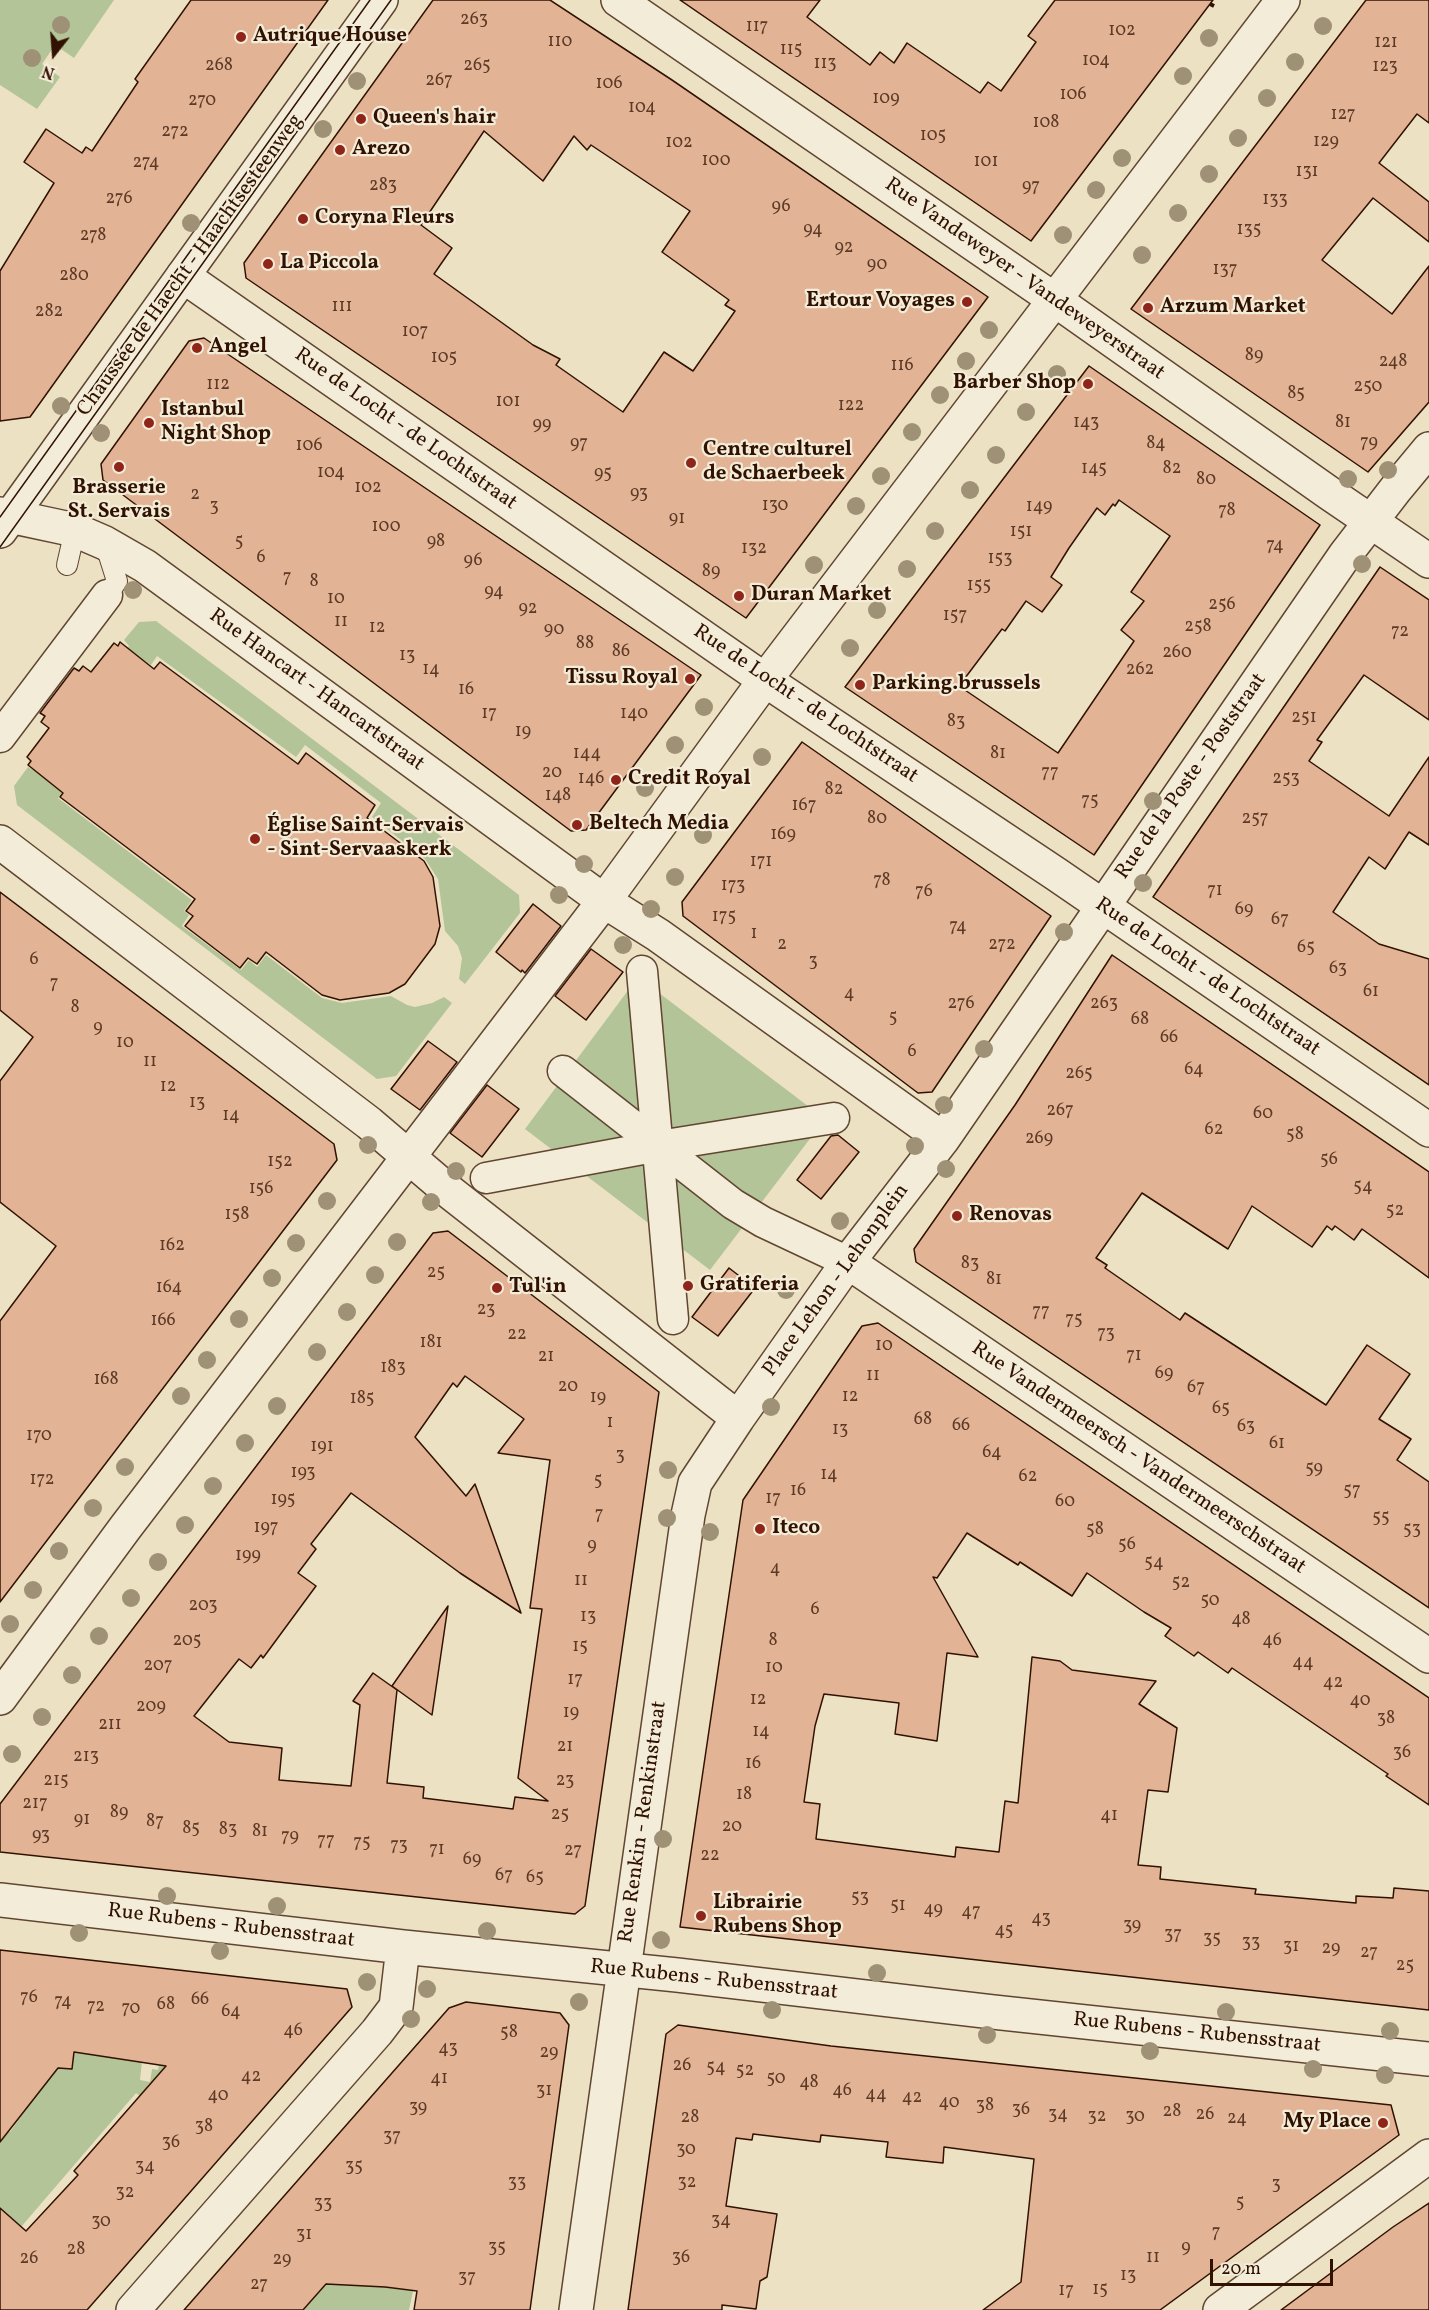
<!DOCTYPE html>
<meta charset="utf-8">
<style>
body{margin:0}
#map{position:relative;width:1429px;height:2310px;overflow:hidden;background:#ede1c4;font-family:Vollkorn,serif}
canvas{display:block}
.north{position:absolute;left:24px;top:24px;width:60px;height:60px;-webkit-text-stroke:4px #f3ecd9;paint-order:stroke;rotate:197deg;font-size:16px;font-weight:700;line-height:24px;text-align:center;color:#311200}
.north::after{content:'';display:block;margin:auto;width:21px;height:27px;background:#311200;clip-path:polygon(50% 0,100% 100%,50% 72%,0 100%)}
.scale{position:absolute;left:1210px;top:2259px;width:123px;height:27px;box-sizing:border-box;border:3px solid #311200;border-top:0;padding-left:8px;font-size:18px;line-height:21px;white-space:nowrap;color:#311200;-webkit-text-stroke:4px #f3ecd9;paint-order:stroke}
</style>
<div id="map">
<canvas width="1429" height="2310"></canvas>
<div class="north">N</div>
<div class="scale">20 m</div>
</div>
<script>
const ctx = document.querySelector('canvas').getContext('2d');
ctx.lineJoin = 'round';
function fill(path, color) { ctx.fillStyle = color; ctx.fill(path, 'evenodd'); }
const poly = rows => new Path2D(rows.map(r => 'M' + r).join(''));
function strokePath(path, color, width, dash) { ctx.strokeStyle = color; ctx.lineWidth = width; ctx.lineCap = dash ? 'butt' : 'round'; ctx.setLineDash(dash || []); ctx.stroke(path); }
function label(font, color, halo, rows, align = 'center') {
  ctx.font = font + ' Vollkorn,serif'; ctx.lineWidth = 4.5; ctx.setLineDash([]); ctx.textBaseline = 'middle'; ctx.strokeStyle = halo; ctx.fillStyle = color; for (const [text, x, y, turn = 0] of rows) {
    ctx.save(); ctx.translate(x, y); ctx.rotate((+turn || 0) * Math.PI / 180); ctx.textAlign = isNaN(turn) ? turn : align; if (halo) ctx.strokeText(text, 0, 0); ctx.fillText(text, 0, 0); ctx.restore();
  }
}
fill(poly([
 [0,0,114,0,74,58,55,45,42,64,60,77,37,109,0,85],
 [156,621,519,895,520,913,465,984,459,979,462,958,458,946,445,931,438,879,425,859,372,817,381,803,305,745,296,757,157,656,151,665,127,649,129,646,124,640,139,622],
 [37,765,65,788,58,798,192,900,184,911,189,915,182,926,241,970,249,960,257,967,266,955,322,998,342,1003,391,996,407,1005,415,1007,432,1003,444,997,452,1003,396,1076,377,1079,17,805,14,786,28,767,33,770],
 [638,977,825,1119,710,1270,525,1129],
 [74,2052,142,2061,140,2080,150,2082,152,2069,158,2070,161,2052,177,2054,152,2106,136,2093,21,2227,0,2219,0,2125,10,2132,36,2095,37,2066,72,2069],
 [370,2235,409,2263,389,2288,413,2291,409,2310,304,2310]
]), '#b3c498');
const building = poly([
 [191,0,328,0,30,417,0,421,0,271,54,183,24,162,46,129,82,153,86,147,92,151,138,82,135,79,191,0],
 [433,0,550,0,672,80,988,297,746,618,246,278,244,263,433,0],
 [484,131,543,181,574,136,587,150,591,145,690,211,662,252,729,300,725,305,735,311,693,371,664,352,623,412,556,365,560,359,533,345,434,274,452,248,421,225,484,131],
 [680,0,820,0,807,17,870,65,880,52,894,63,907,43,980,93,988,82,1001,91,1036,42,1028,36,1055,0,1213,0,1031,241,680,0],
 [1366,0,1429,0,1429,123,1417,114,1379,163,1429,202,1429,242,1373,198,1322,260,1392,314,1429,266,1429,402,1368,472,1131,309,1366,0],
 [204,338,701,675,586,830,571,831,103,480,101,464,189,341,204,338],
 [1089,366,1320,525,1094,855,845,687,1089,366],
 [1119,500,1170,536,1131,592,1144,601,1121,630,1134,641,1058,753,959,686,1002,629,1005,631,1026,601,1042,612,1062,585,1051,577,1069,548,1097,508,1105,515,1113,504,1115,506,1119,500],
 [1380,567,1429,600,1429,720,1364,675,1317,740,1322,742,1309,761,1389,816,1429,757,1429,845,1409,832,1385,869,1369,857,1333,912,1379,944,1429,959,1429,1085,1153,897,1380,567],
 [120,642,154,669,160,662,298,764,306,753,375,805,367,818,424,861,433,877,440,926,435,944,405,984,389,993,340,1000,322,995,266,952,257,964,248,958,240,968,185,926,193,916,186,911,195,899,60,797,63,793,28,765,31,761,27,757,49,728,41,722,45,716,40,713,74,668,79,671,83,666,91,672,114,643,118,646,120,642],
 [802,742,1051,916,932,1092,918,1093,683,916,682,902,802,742],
 [0,892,334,1144,337,1160,0,1602,0,1321,56,1246,0,1202,0,1081,33,1037,0,1010,0,892],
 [533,904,561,926,525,973,522,970,521,972,496,952,533,904],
 [591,949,623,972,586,1020,555,996,591,949],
 [1112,955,1429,1172,1429,1278,1362,1229,1354,1240,1335,1226,1332,1230,1327,1226,1312,1247,1252,1206,1228,1249,1142,1193,1096,1258,1107,1265,1105,1268,1180,1320,1185,1313,1326,1405,1367,1345,1410,1374,1379,1419,1411,1439,1397,1460,1429,1482,1429,1608,916,1262,914,1249,1015,1105,1112,955],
 [428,1041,457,1062,420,1110,391,1089,428,1041],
 [487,1085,519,1109,482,1157,450,1133,487,1085],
 [838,1135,859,1152,821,1199,797,1180,831,1136,838,1135],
 [448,1231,659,1392,585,1906,575,1914,0,1852,0,1804,433,1233,448,1231],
 [465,1376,524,1419,498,1453,550,1460,530,1608,542,1609,518,1778,548,1801,515,1797,513,1809,423,1798,424,1787,387,1783,397,1690,373,1673,353,1701,360,1705,351,1786,279,1780,282,1748,229,1742,194,1716,239,1659,251,1668,261,1655,263,1658,316,1586,298,1573,316,1549,311,1544,351,1493,460,1573,521,1613,475,1484,466,1496,415,1437,453,1383,457,1387,465,1376],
 [729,1268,755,1288,718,1336,692,1317,729,1268],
 [878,1323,1429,1698,1429,1805,1386,1776,1388,1774,1232,1668,1228,1673,1198,1652,1194,1656,1165,1636,1171,1628,1144,1612,1087,1573,1072,1596,1020,1562,1018,1565,967,1533,937,1578,933,1577,978,1657,947,1653,937,1741,895,1734,899,1703,824,1694,815,1726,804,1802,820,1804,816,1839,955,1857,956,1847,999,1852,1005,1801,1018,1803,1032,1657,1060,1661,1072,1670,1156,1681,1139,1704,1177,1728,1168,1792,1148,1790,1138,1865,1161,1867,1160,1879,1256,1889,1255,1894,1356,1903,1356,1896,1393,1898,1394,1888,1429,1891,1429,2010,680,1927,743,1500,862,1326,878,1323],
 [448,1606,436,1688,432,1715,392,1686,448,1606],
 [0,1950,347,1989,352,2007,87,2310,0,2310,0,2208,26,2231,78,2175,74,2171,166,2066,74,2052,72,2069,58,2068,0,2142,0,1950],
 [466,2002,560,2013,569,2025,530,2310,414,2310,417,2291,385,2287,326,2284,303,2310,184,2310,449,2008,466,2002],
 [678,2025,831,2046,1391,2105,1399,2135,1160,2310,983,2310,1021,2282,1034,2159,944,2147,943,2163,886,2157,888,2142,821,2135,820,2142,753,2134,752,2140,736,2138,726,2206,777,2214,767,2277,760,2281,756,2309,722,2305,722,2310,628,2310,666,2034,678,2025],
 [1429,2203,1429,2310,1281,2310,1393,2227,1429,2203]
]);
fill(building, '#e2b395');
strokePath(building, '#311200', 1.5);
const service = poly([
 [105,543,117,581,107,595],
 [67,565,75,530]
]);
const pedestrian = poly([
 [0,737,107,595],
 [642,971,673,1319],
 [563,1071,733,1204,763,1222,848,1262],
 [486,1178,659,1146,834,1118]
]);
const minor = poly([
 [618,0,1055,300,1329,493,1429,561],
 [183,276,765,680,1056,874,1429,1130],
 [0,514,75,530,105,543,145,566,545,858,604,901,658,935,943,1139],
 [0,842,369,1123,451,1193,738,1418],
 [848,1262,1429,1656],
 [0,1698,125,1528,604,901,765,680,1283,0],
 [0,1900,403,1947,677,1975,993,2012,1429,2059],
 [133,2310,377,2032,396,2007,403,1947],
 [576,2310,688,1515,695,1483,738,1418,848,1262,943,1139,1345,555,1395,490,1429,449],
 [1220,2310,1429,2156]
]);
const tertiary = poly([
 [0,531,381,0]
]);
strokePath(service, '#604631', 22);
strokePath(pedestrian, '#604631', 33);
strokePath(minor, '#604631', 36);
strokePath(tertiary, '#604631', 36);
strokePath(poly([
 [1210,4,1214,6]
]), '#311200', 4, [4.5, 3]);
strokePath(service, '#f3ecd9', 20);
strokePath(pedestrian, '#f3ecd9', 30);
strokePath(minor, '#f3ecd9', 33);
strokePath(tertiary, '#f3ecd9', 33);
strokePath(poly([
 [0,517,370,0],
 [0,547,391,0]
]), '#311200', 1.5);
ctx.fillStyle = '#9e9175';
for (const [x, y] of [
 [61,25],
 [1323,26],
 [1209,38],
 [32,58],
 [1295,62],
 [1183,76],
 [357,81],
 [1267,98],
 [323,129],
 [1238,138],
 [1122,158],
 [1209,174],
 [1096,190],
 [1178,213],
 [191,223],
 [1063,235],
 [1142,255],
 [989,330],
 [966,361],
 [1057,374],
 [940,395],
 [61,406],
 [1026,412],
 [912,432],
 [101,433],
 [996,455],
 [1388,470],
 [881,476],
 [1348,479],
 [970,490],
 [856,506],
 [935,531],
 [1362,564],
 [814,565],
 [907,569],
 [133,590],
 [877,610],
 [850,648],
 [704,707],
 [675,745],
 [762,757],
 [645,788],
 [1153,801],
 [703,835],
 [584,864],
 [675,877],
 [1143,883],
 [559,895],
 [651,909],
 [1064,932],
 [623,945],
 [984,1049],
 [944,1105],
 [368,1145],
 [915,1146],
 [946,1169],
 [456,1171],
 [327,1201],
 [431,1202],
 [840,1221],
 [397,1242],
 [296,1243],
 [375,1275],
 [272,1278],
 [786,1290],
 [347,1312],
 [239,1319],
 [317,1352],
 [207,1360],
 [181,1396],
 [277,1406],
 [771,1407],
 [245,1443],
 [125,1467],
 [668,1470],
 [213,1486],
 [93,1508],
 [667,1518],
 [185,1525],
 [710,1532],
 [59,1551],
 [158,1562],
 [33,1590],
 [131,1598],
 [10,1624],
 [99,1636],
 [72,1675],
 [42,1717],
 [12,1754],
 [663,1839],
 [167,1896],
 [277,1906],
 [487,1931],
 [79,1933],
 [661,1940],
 [220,1951],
 [877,1973],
 [367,1982],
 [427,1989],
 [579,2002],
 [772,2010],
 [1226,2012],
 [411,2019],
 [1390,2031],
 [987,2035],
 [1150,2051],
 [1313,2069],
 [1385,2075]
]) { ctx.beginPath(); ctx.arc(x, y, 9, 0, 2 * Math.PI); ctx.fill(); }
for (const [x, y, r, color] of [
 [241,37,6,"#8f2418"],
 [361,119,6,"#8f2418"],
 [340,150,6,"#8f2418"],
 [303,219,6,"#8f2418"],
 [268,264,6,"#8f2418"],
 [967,302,6,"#8f2418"],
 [1148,308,6,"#8f2418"],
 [197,348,6,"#8f2418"],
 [1088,384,6,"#8f2418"],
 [149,423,6,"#8f2418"],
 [691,463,6,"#8f2418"],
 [119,467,6,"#8f2418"],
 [739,596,6,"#8f2418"],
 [690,679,6,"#8f2418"],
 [860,685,6,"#8f2418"],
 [616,780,6,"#8f2418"],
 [577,825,6,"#8f2418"],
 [255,839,6,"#8f2418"],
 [957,1216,6,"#8f2418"],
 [688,1286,6,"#8f2418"],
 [497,1288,6,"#8f2418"],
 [760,1529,6,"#8f2418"],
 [701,1916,6,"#8f2418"],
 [1383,2123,6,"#8f2418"]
]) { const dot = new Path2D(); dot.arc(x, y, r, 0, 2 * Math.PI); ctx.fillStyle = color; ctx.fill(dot); strokePath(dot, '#f3ecd9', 2); }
label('18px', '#5d3a25', null, [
 ["263",474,21],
 ["117",757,28],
 ["102",1122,32],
 ["110",560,43],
 ["121",1386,44],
 ["115",791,51],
 ["104",1096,62],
 ["113",825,65],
 ["268",219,67],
 ["265",477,67],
 ["123",1385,68],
 ["267",439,82],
 ["106",609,85],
 ["106",1073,96],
 ["109",886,100],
 ["270",202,102],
 ["104",642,109],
 ["127",1343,116],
 ["108",1046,124],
 ["272",175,133],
 ["105",933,137],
 ["129",1326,143],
 ["102",679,144],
 ["100",716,162],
 ["101",986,163],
 ["274",146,164],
 ["131",1307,173],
 ["283",383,187],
 ["97",1031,188],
 ["276",119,200],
 ["133",1275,201],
 ["96",781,208],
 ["94",813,231],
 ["135",1249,231],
 ["278",93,237],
 ["92",844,249],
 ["90",877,266],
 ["137",1225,271],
 ["280",74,277],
 ["111",342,308],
 ["282",49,313],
 ["107",415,333],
 ["89",1254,357],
 ["105",444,359],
 ["248",1393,363],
 ["116",902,367],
 ["112",218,386],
 ["250",1368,388],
 ["85",1296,395],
 ["101",508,403],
 ["122",851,407],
 ["143",1086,424],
 ["81",1343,424],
 ["99",542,426],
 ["79",1369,444],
 ["97",579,445],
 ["84",1156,445],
 ["106",309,447],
 ["145",1094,470],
 ["82",1172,470],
 ["104",331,474],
 ["95",603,475],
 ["80",1206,481],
 ["102",368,489],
 ["93",639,495],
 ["2",195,496],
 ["130",775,507],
 ["3",214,508],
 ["149",1039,508],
 ["78",1227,512],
 ["91",677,520],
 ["100",386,528],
 ["151",1021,533],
 ["5",239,543],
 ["98",436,543],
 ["74",1275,547],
 ["132",754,550],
 ["6",261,559],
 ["153",1000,560],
 ["96",473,562],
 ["89",711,573],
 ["7",287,579],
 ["8",314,583],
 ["155",979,587],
 ["94",494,593],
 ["10",336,600],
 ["256",1222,606],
 ["92",528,610],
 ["157",955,617],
 ["11",341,623],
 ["258",1198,628],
 ["12",377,629],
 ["90",554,631],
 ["72",1400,633],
 ["88",585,645],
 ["86",621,653],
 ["260",1177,654],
 ["13",407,657],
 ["14",431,671],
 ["262",1140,671],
 ["16",466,691],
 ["17",489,715],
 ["140",634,715],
 ["251",1304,719],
 ["83",956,723],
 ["19",523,733],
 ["144",587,755],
 ["81",998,755],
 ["20",552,774],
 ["77",1050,774],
 ["146",591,780],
 ["253",1286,780],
 ["82",834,791],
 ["148",558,797],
 ["75",1090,802],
 ["167",804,807],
 ["80",877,820],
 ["257",1255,820],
 ["169",783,836],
 ["171",761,863],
 ["78",882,882],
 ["173",733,887],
 ["71",1215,892],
 ["76",924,893],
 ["69",1244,911],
 ["175",724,918],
 ["67",1280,921],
 ["74",958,928],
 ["1",754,935],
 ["2",782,946],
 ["272",1002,946],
 ["65",1306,949],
 ["6",34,961],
 ["3",813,963],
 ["63",1338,970],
 ["7",54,985],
 ["61",1371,993],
 ["4",849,995],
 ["276",961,1005],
 ["263",1104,1005],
 ["8",75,1009],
 ["5",893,1019],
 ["68",1140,1021],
 ["9",98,1029],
 ["66",1169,1039],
 ["10",125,1044],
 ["6",912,1053],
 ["11",150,1063],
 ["64",1194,1071],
 ["265",1079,1075],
 ["12",168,1088],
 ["13",197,1104],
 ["267",1060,1112],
 ["60",1263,1115],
 ["14",231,1117],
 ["62",1214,1131],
 ["58",1295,1136],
 ["269",1039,1140],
 ["56",1329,1161],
 ["152",280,1163],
 ["54",1363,1188],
 ["156",261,1190],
 ["52",1395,1212],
 ["158",237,1216],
 ["162",172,1247],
 ["83",970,1265],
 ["25",436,1274],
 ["81",994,1281],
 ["164",169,1289],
 ["23",486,1311],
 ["77",1041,1313],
 ["75",1074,1321],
 ["166",163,1322],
 ["73",1106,1335],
 ["22",517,1336],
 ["181",431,1344],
 ["10",884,1347],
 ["71",1134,1357],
 ["21",546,1358],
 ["183",393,1369],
 ["69",1164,1375],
 ["11",873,1377],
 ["168",106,1381],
 ["20",568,1388],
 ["67",1196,1389],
 ["12",850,1398],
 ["19",598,1399],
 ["185",362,1400],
 ["65",1221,1410],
 ["68",923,1421],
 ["1",610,1424],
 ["66",961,1427],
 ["63",1246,1428],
 ["13",840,1431],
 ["170",39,1437],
 ["61",1277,1445],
 ["191",322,1448],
 ["64",992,1454],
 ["3",620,1457],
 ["59",1314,1470],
 ["193",303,1474],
 ["14",829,1476],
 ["62",1028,1478],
 ["172",42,1481],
 ["5",598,1482],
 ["16",798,1492],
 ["57",1352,1492],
 ["17",773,1500],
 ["195",283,1501],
 ["60",1065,1503],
 ["7",599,1516],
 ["55",1381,1519],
 ["197",266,1529],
 ["58",1095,1531],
 ["53",1412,1531],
 ["56",1127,1546],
 ["9",592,1547],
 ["199",248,1557],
 ["54",1154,1564],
 ["4",775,1570],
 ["11",581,1582],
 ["52",1181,1584],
 ["50",1210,1602],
 ["203",203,1607],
 ["6",815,1611],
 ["13",588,1618],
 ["48",1241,1621],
 ["205",187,1642],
 ["8",773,1642],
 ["46",1272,1642],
 ["15",580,1648],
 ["44",1303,1664],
 ["207",158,1667],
 ["10",774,1669],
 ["17",575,1681],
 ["42",1333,1684],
 ["12",758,1701],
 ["40",1360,1702],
 ["209",151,1708],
 ["19",571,1714],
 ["38",1386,1720],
 ["211",110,1726],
 ["14",761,1733],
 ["21",565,1748],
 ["36",1402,1754],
 ["213",86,1758],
 ["16",753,1765],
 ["215",56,1782],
 ["23",565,1782],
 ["18",744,1796],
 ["217",35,1805],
 ["89",119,1814],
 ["25",560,1816],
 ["41",1109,1817],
 ["91",82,1821],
 ["87",155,1823],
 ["20",732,1828],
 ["85",191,1830],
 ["83",228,1831],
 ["81",260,1833],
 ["93",41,1837],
 ["79",290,1838],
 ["77",326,1842],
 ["75",362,1844],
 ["73",399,1847],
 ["71",437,1851],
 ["27",573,1852],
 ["22",710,1857],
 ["69",472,1861],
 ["67",504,1877],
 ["65",535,1879],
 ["53",860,1899],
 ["51",898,1907],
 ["49",933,1911],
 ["47",971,1913],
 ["43",1041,1920],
 ["39",1132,1927],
 ["45",1004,1932],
 ["37",1173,1936],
 ["35",1212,1940],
 ["33",1251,1944],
 ["31",1291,1948],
 ["29",1331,1950],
 ["27",1369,1954],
 ["25",1405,1967],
 ["76",29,1999],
 ["66",200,2001],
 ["74",63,2003],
 ["68",166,2006],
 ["72",96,2008],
 ["70",131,2010],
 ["64",231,2013],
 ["46",293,2032],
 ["58",509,2034],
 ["43",448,2050],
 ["29",549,2054],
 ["26",682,2067],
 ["54",716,2069],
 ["52",745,2072],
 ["42",251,2078],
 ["41",439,2080],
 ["50",776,2080],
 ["48",809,2084],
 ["31",544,2092],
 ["46",842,2092],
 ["44",876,2096],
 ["40",218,2097],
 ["42",912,2099],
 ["40",949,2104],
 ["38",985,2107],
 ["39",418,2109],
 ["36",1021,2111],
 ["28",1172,2113],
 ["34",1058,2116],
 ["26",1205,2116],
 ["32",1097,2118],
 ["30",1135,2118],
 ["28",690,2119],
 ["24",1237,2120],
 ["38",204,2128],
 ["37",392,2138],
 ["36",171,2144],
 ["30",686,2151],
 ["34",145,2168],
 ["35",354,2168],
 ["33",517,2184],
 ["32",687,2184],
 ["3",1276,2186],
 ["32",125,2194],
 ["5",1240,2204],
 ["33",323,2205],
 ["34",721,2222],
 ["30",101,2223],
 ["7",1216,2234],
 ["31",304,2236],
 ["35",497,2249],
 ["9",1186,2249],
 ["28",76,2251],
 ["36",681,2259],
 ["11",1153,2259],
 ["26",29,2260],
 ["29",282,2261],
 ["13",1128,2277],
 ["37",467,2279],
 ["27",259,2286],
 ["15",1100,2291],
 ["17",1066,2292]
]);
label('bold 21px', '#311200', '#f3ecd9', [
 ["Autrique House",253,37],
 ["Queen's hair",373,119],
 ["Arezo",352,150],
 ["Coryna Fleurs",315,219],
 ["La Piccola",280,264],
 ["Ertour Voyages",955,302,"right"],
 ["Arzum Market",1160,308],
 ["Angel",209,348],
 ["Barber Shop",1076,384,"right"],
 ["Istanbul",161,411],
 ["Night Shop",161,435],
 ["Centre culturel",703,451],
 ["de Schaerbeek",703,475],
 ["Brasserie",119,489,"center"],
 ["St. Servais",119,513,"center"],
 ["Duran Market",751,596],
 ["Tissu Royal",678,679,"right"],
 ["Parking.brussels",872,685],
 ["Credit Royal",628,780],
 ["Beltech Media",589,825],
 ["Église Saint-Servais",267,827],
 ["- Sint-Servaaskerk",267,851],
 ["Renovas",969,1216],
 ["Gratiferia",700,1286],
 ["Tul'in",509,1288],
 ["Iteco",772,1529],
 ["Librairie",713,1904],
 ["Rubens Shop",713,1928],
 ["My Place",1371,2123,"right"]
], 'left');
label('21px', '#311200', '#f3ecd9', [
 ["Chaussée de Haecht - Haachtsesteenweg",191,266,-54],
 ["Rue Vandeweyer - Vandeweyerstraat",1024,280,35],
 ["Rue de Locht - de Lochtstraat",405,430,35],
 ["Rue Hancart - Hancartstraat",316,691,36],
 ["Rue de Locht - de Lochtstraat",805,705,34],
 ["Rue de la Poste - Poststraat",1192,777,-55],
 ["Rue de Locht - de Lochtstraat",1207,978,34],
 ["Place Lehon - Lehonplein",837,1281,-54],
 ["Rue Vandermeersch - Vandermeerschstraat",1138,1459,34],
 ["Rue Renkin - Renkinstraat",644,1822,-82],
 ["Rue Rubens - Rubensstraat",231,1927,7],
 ["Rue Rubens - Rubensstraat",714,1981,6],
 ["Rue Rubens - Rubensstraat",1197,2034,6]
]);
</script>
